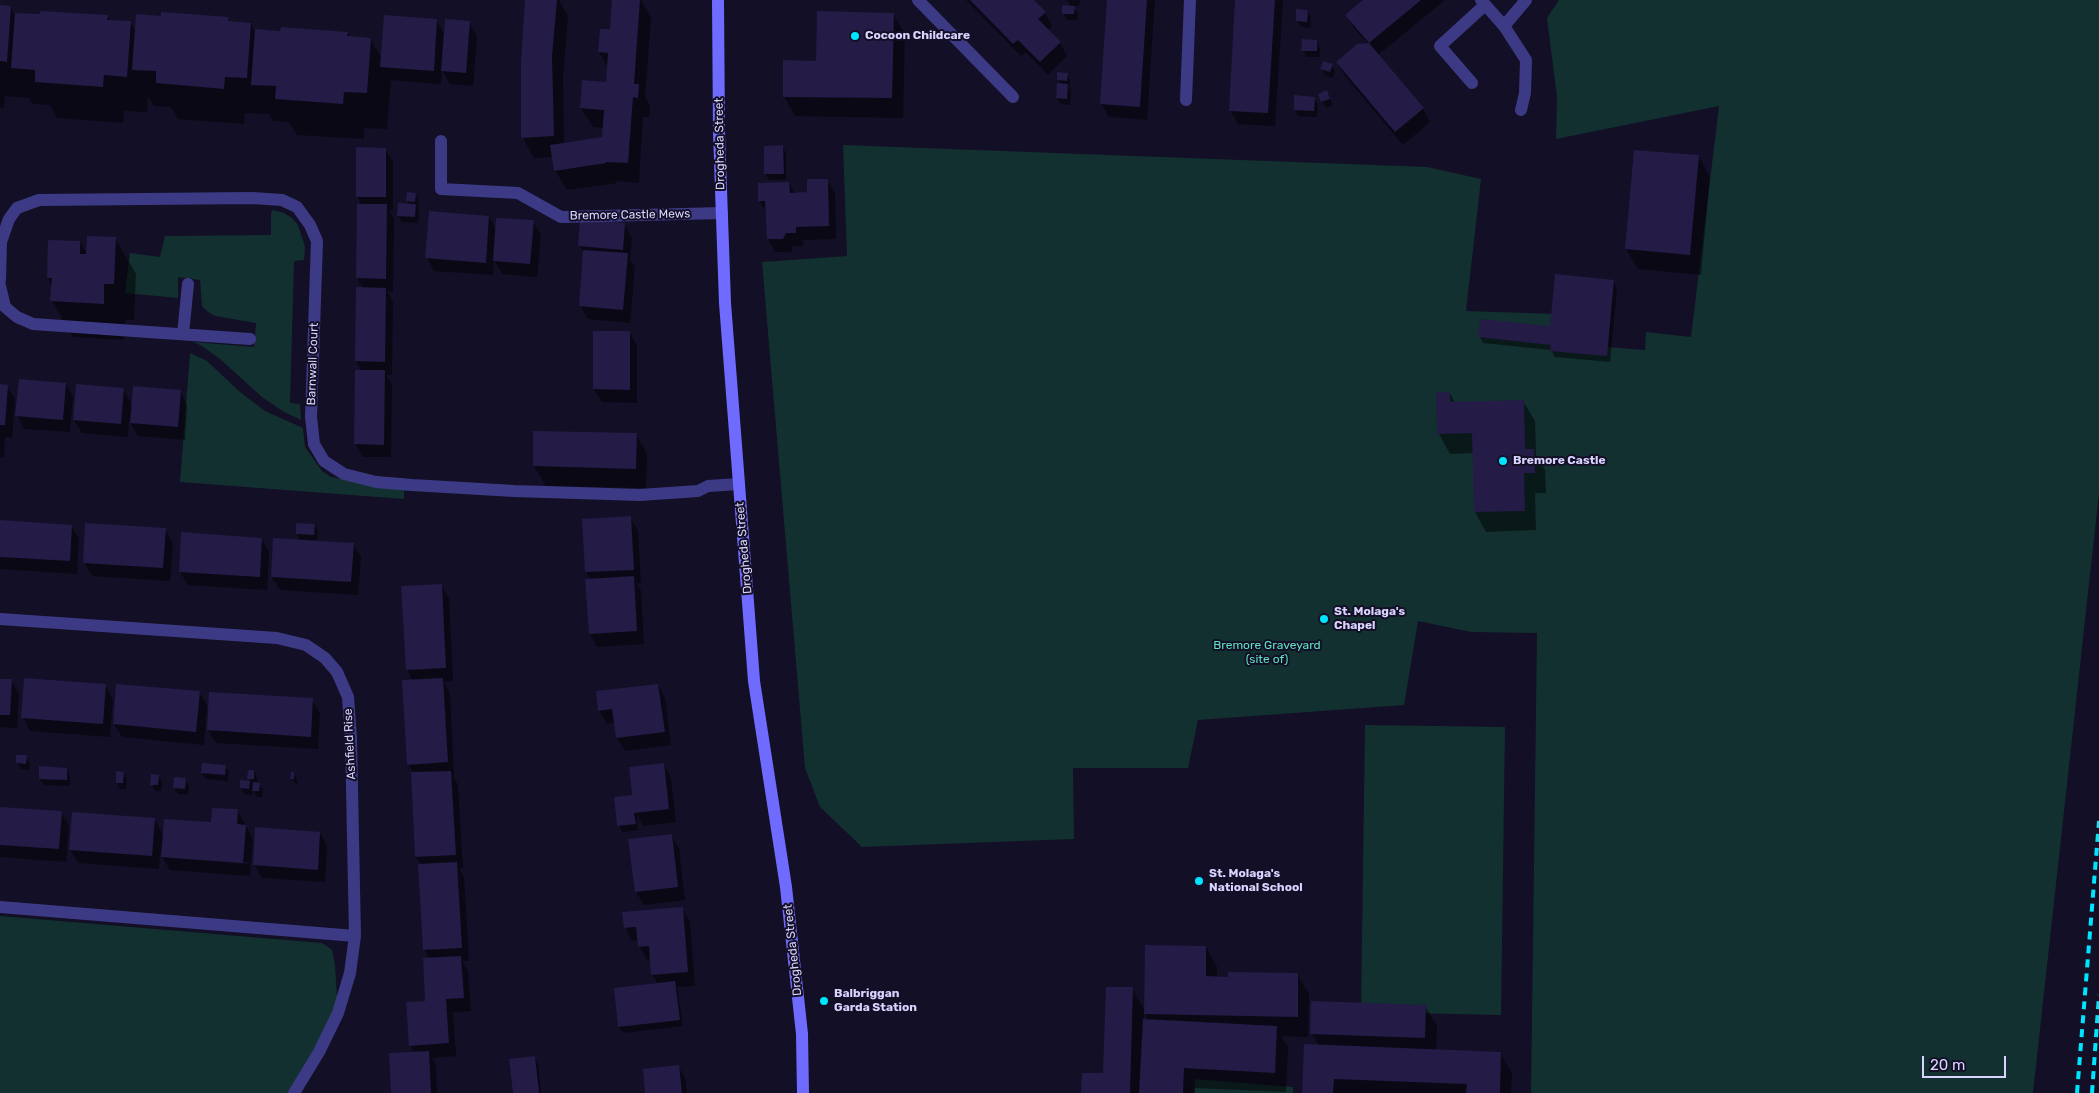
<!DOCTYPE html>
<style>
body{margin:0}
#map{position:relative;width:2099px;height:1093px;overflow:hidden;background:#130f26;font-family:Rubik,sans-serif}
canvas{display:block}
.scale{position:absolute;left:1922px;top:1056px;width:84px;height:22px;box-sizing:border-box;border:2px solid #d9d4ff;border-top:0;padding-left:6px;font-size:15px;line-height:18px;white-space:nowrap;color:#d9d4ff;-webkit-text-stroke:4px #130f26;paint-order:stroke}
</style>
<div id="map">
<canvas width="2099" height="1093"></canvas>
<div class="scale">20 m</div>
</div>
<script>
const ctx = document.querySelector('canvas').getContext('2d');
ctx.lineJoin = 'round';
function fill(path, color) { ctx.fillStyle = color; ctx.fill(path, 'evenodd'); }
const poly = rows => new Path2D(rows.map(r => 'M' + r).join(''));
function strokePath(path, color, width, dash) { ctx.strokeStyle = color; ctx.lineWidth = width; ctx.lineCap = dash ? 'butt' : 'round'; ctx.setLineDash(dash || []); ctx.stroke(path); }
function label(font, color, halo, rows, align = 'center') {
  ctx.font = font + ' Rubik,sans-serif'; ctx.lineWidth = 4; ctx.setLineDash([]); ctx.textBaseline = 'middle'; ctx.strokeStyle = halo; ctx.fillStyle = color; for (const [text, x, y, turn = 0] of rows) {
    ctx.save(); ctx.translate(x, y); ctx.rotate((+turn || 0) * Math.PI / 180); ctx.textAlign = isNaN(turn) ? turn : align; if (halo) ctx.strokeText(text, 0, 0); ctx.fillText(text, 0, 0); ctx.restore();
  }
}
fill(poly([
 [1559,0,2099,0,2099,493,2033,1093,1531,1093,1537,633,1471,632,1418,621,1404,705,1198,720,1188,768,1073,768,1074,839,862,847,820,807,805,768,762,262,847,256,843,145,1427,167,1481,179,1466,311,1557,314,1554,343,1645,350,1646,332,1691,337,1719,106,1556,139,1557,97,1547,18],
 [273,210,284,213,292,218,298,225,305,247,304,260,294,261,290,403,300,404,301,420,284,412,262,397,220,359,202,346,193,342,254,347,256,323,215,316,208,312,202,306,200,280,178,277,178,298,125,293,130,253,160,257,165,236,271,235,271,213],
 [190,353,207,361,240,392,265,411,303,428,305,447,322,471,331,477,404,490,404,499,180,482],
 [1365,725,1505,727,1501,1015,1361,1012],
 [0,916,322,943,332,950,335,965,338,1013,294,1093,0,1093],
 [1195,1079,1293,1087,1293,1093,1194,1093]
]), '#12302f');
fill(poly([
 [526,0,559,0,568,16,563,77,564,144,603,139,604,128,593,127,581,108,607,83,608,67,599,52,611,30,613,0,641,0,651,18,645,97,650,106,649,117,643,117,639,183,617,181,617,183,567,190,555,170,553,157,534,158,523,138],
 [966,0,1032,0,1045,13,1052,26,1048,31,1060,42,1067,56,1048,75,1026,52,1021,56],
 [1067,0,1080,0,1079,6,1073,6,1078,14,1077,20,1067,20,1063,13,1071,7],
 [1108,0,1155,0,1147,120,1109,117,1101,104],
 [1237,0,1283,0,1275,126,1238,124,1230,110],
 [1365,0,1445,0,1378,55,1423,108,1430,122,1403,145,1345,76,1337,63,1368,44,1354,28,1347,15],
 [0,7,11,7,14,14,107,16,110,21,130,22,136,32,228,18,230,23,251,24,254,30,347,33,350,38,370,39,382,59,436,20,445,35,469,23,477,36,473,86,450,84,442,70,441,84,391,80,387,129,364,128,364,139,297,135,289,122,273,121,269,114,245,113,244,124,178,119,171,107,154,106,148,96,147,112,124,111,123,123,57,118,50,105,33,104,29,98,5,96,4,108,0,107],
 [1307,11,1311,18,1310,28,1301,27,1297,21],
 [893,14,905,34,903,118,795,116,784,96,818,62],
 [1316,41,1320,48,1320,57,1306,57,1303,50],
 [1332,65,1335,71,1333,78,1325,75,1322,69],
 [1067,74,1070,80,1070,86,1068,86,1071,91,1070,105,1061,104,1057,98,1061,84,1058,80],
 [1327,92,1333,105,1326,108,1322,101],
 [1314,98,1318,104,1317,117,1298,116,1295,110],
 [782,146,786,153,786,180,769,180,765,174],
 [385,149,393,162,393,210,389,210,394,219,393,292,387,291,393,302,392,375,386,375,392,385,391,457,363,457,355,444,362,371,356,361,363,288,357,278,362,205,357,196],
 [1699,157,1710,177,1701,275,1638,269,1626,249],
 [827,180,835,193,836,239,803,240,803,246,793,246,791,252,775,252,768,239,767,213,759,200,789,183,795,194,809,193],
 [415,194,419,200,418,208,417,207,419,212,418,223,402,222,398,216,409,205,407,200],
 [489,217,497,231,533,222,541,235,537,277,502,274,494,260,493,275,434,271,427,258],
 [624,224,632,238,630,260,635,267,630,323,588,319,581,306,584,254,580,246],
 [115,238,136,274,134,320,125,320,124,340,73,337,52,301,52,286,48,278,80,242,88,256],
 [1613,281,1617,288,1610,362,1555,357,1551,350,1483,343,1480,337,1551,327],
 [594,332,630,333,637,346,637,403,602,402,594,389],
 [66,384,73,397,70,432,24,429,17,415],
 [0,385,7,386,15,399,12,438,5,437,4,458,0,457],
 [123,389,132,405,180,391,187,405,185,440,138,436,129,420,128,437,82,433,74,420],
 [1450,393,1455,403,1523,401,1535,421,1536,455,1545,470,1546,493,1535,493,1536,530,1486,532,1475,512,1473,453,1450,454,1439,434],
 [636,434,647,454,646,488,546,486,534,466],
 [630,517,638,531,641,583,637,583,641,591,644,644,597,647,590,633,591,580,586,572,583,520],
 [0,521,71,526,79,539,77,574,0,569],
 [315,525,318,532,317,542,353,544,361,557,358,595,280,590,272,577,301,541,297,534],
 [165,530,173,543,170,581,92,576,84,562],
 [261,539,269,552,267,590,188,585,180,572],
 [441,585,449,598,453,681,444,682,450,693,454,776,453,776,458,785,463,868,459,868,464,877,469,961,462,961,468,971,471,1011,453,1012,456,1056,432,1058,436,1065,437,1093,393,1093,414,1053,410,1045,426,1002,430,959,424,949,421,865,416,857,414,774,408,764,413,681,407,670],
 [0,680,11,680,19,694,17,728,0,727],
 [105,685,113,699,110,737,30,731,23,717],
 [118,685,199,692,207,705,204,745,122,737,114,724],
 [658,685,665,698,671,745,625,751,617,738,615,722,607,724,599,710],
 [312,700,320,713,318,749,216,743,208,730],
 [26,757,30,763,29,770,21,769,17,763],
 [203,764,225,766,229,772,228,781,206,779,202,773],
 [664,765,671,778,676,822,643,826,637,814,638,830,622,832,619,825,632,796],
 [66,769,70,775,70,786,44,785,40,779],
 [254,771,257,778,257,784,259,784,263,790,262,797,257,797,253,789,252,795,245,794,241,788,242,782,251,782,249,778],
 [123,773,127,779,126,789,120,789,117,783],
 [293,773,297,779,297,785,291,779],
 [158,776,162,782,161,791,155,791,152,784],
 [175,778,185,779,189,785,188,795,178,794,174,788],
 [0,808,61,812,69,826,66,862,0,857],
 [237,810,253,839,250,876,170,870,160,853,159,869,78,863,70,849,154,819,164,836,212,823],
 [169,856,249,862,249,864,169,858],
 [320,833,327,846,325,882,262,878,254,864],
 [671,835,679,848,685,900,644,905,636,892,630,840],
 [682,908,690,922,695,986,677,987,683,1026,623,1033,619,1027,658,984,652,975,651,959,647,960,639,946,638,940,632,941,625,927],
 [1206,947,1217,967,1217,978,1297,974,1309,994,1308,1037,1281,1036,1288,1047,1286,1092,1195,1088,1195,1093,1082,1093,1105,1074,1132,989,1145,1011],
 [1144,1011,1149,1021,1144,1020],
 [1425,1006,1437,1026,1436,1051,1500,1053,1512,1073,1511,1093,1304,1093,1319,1046,1312,1033],
 [534,1057,538,1064,541,1093,514,1093],
 [678,1066,686,1080,687,1093,647,1093]
]), '#0007');
fill(poly([
 [525,0,557,0,552,56,554,136,521,138,521,62],
 [612,0,640,0,634,84,639,84,638,98,633,97,628,163,606,162,606,163,554,171,550,145,602,137,604,110,580,108,582,80,606,82,608,53,598,52,600,29,610,29],
 [970,0,1034,0,1046,12,1038,19,1061,42,1040,62,1018,40,1013,44],
 [1107,0,1147,0,1140,107,1100,104],
 [1235,0,1275,0,1268,113,1229,111],
 [1363,0,1421,0,1369,43,1345,15],
 [0,5,11,6,7,62,0,61],
 [1062,5,1075,6,1074,14,1062,14],
 [1296,9,1308,10,1307,22,1296,21],
 [40,11,108,15,107,20,131,21,127,77,104,75,103,87,35,82,35,70,11,68,15,13,40,14],
 [817,11,894,13,892,98,783,97,783,60,816,61],
 [161,12,229,17,228,21,251,23,247,78,225,77,224,89,156,83,156,71,132,70,136,14,161,16],
 [384,15,437,19,434,71,380,67],
 [445,19,470,21,466,73,441,71],
 [281,27,348,32,347,36,371,38,367,93,344,92,343,104,275,99,276,86,251,85,255,29,280,31],
 [1302,39,1317,40,1317,51,1301,51],
 [1369,43,1424,108,1395,132,1336,62,1357,44],
 [1323,61,1333,64,1330,72,1320,69],
 [1057,72,1068,73,1067,81,1057,80],
 [1057,83,1068,84,1067,99,1056,98],
 [1327,90,1330,99,1321,102,1318,94],
 [1294,95,1315,97,1314,111,1294,110],
 [783,145,784,174,764,174,764,146],
 [356,147,386,148,386,197,356,197],
 [1634,150,1699,155,1690,255,1625,249],
 [807,179,828,179,829,226,796,227,796,233,786,233,783,239,767,239,765,201,758,201,758,183,789,182,790,193,807,192],
 [407,192,416,193,415,202,406,201],
 [398,203,416,204,415,217,397,216],
 [357,204,387,204,386,279,356,278],
 [429,211,489,216,486,263,425,258],
 [496,218,534,220,530,264,493,261],
 [580,220,625,223,623,250,578,246],
 [87,236,116,237,114,284,104,284,104,304,50,301,52,278,47,278,48,240,80,241,80,254,86,254],
 [583,250,628,253,623,310,579,306],
 [1555,274,1614,280,1607,356,1550,351,1551,345,1478,337,1480,319,1550,326],
 [356,287,386,288,385,362,355,361],
 [593,331,630,331,630,390,593,389],
 [355,370,385,370,384,445,354,444],
 [19,379,66,383,63,420,15,416],
 [0,384,8,385,5,425,0,425],
 [76,384,124,388,121,424,73,420],
 [133,386,181,390,178,427,130,423],
 [1450,392,1450,402,1524,400,1525,449,1534,449,1535,473,1524,473,1525,511,1474,512,1472,433,1437,434,1436,393],
 [533,431,637,433,636,469,533,466],
 [631,516,634,570,585,572,582,519],
 [0,520,72,525,70,561,0,557],
 [85,523,166,528,163,568,83,563],
 [296,523,315,524,314,535,296,534],
 [181,532,262,538,260,577,179,572],
 [273,538,354,543,351,582,271,577],
 [634,576,637,631,589,634,585,579],
 [442,584,446,668,406,670,401,586],
 [24,678,106,684,103,724,21,718],
 [443,678,448,762,407,765,402,680],
 [0,679,12,679,10,715,0,715],
 [116,684,200,691,196,732,113,724],
 [658,684,665,732,616,738,612,709,598,711,596,691],
 [209,692,313,698,311,737,207,730],
 [16,755,27,755,26,764,16,763],
 [202,763,226,765,225,775,201,773],
 [664,763,669,809,634,813,636,824,617,826,614,797,632,795,629,767],
 [39,766,67,768,67,780,39,779],
 [248,770,254,770,254,779,247,779],
 [116,771,124,772,123,783,116,783],
 [451,771,456,855,415,857,411,772],
 [291,772,294,772,294,779,290,779],
 [151,774,159,775,158,785,150,785],
 [174,777,186,778,185,789,173,788],
 [240,780,250,781,249,789,240,788],
 [253,782,260,783,259,791,252,791],
 [0,807,62,811,59,849,0,845],
 [212,808,238,809,237,824,246,825,243,863,161,857,164,819,211,822],
 [72,812,155,818,152,856,69,850],
 [255,827,320,832,318,870,253,865],
 [672,834,678,887,635,892,628,839],
 [457,862,462,948,423,950,418,864],
 [683,907,688,972,651,975,649,946,638,947,636,927,624,928,622,912],
 [1145,945,1206,946,1206,976,1228,977,1228,972,1298,973,1298,1017,1144,1014],
 [461,956,464,998,446,999,449,1043,409,1046,406,1002,425,1001,423,958],
 [675,981,680,1020,618,1027,614,988],
 [1106,987,1133,987,1130,1093,1081,1093,1082,1073,1103,1073],
 [1311,1001,1426,1005,1425,1038,1310,1034],
 [1143,1019,1277,1026,1275,1073,1184,1068,1183,1093,1139,1093],
 [1304,1044,1501,1052,1500,1093,1466,1093,1467,1084,1334,1079,1333,1093,1302,1093],
 [429,1051,431,1093,391,1093,389,1053],
 [535,1056,539,1093,513,1093,509,1059],
 [679,1065,682,1093,645,1093,643,1069]
]), '#241b47');
strokePath(poly([
 [918,0,1013,97],
 [1481,0,1504,26,1526,60,1525,93,1521,110],
 [1504,26,1526,0],
 [1472,83,1440,46,1485,5],
 [1186,100,1190,0],
 [441,141,441,189,518,193,561,217,722,213],
 [0,280,1,242,9,219,17,208,39,200,252,198,282,200,297,207,310,225,317,241,311,417,314,444,324,461,344,474,376,482,412,485,514,491,640,495,698,491,708,486,739,484],
 [0,286,5,307,17,317,33,324,250,339],
 [183,334,188,284],
 [0,619,277,638,306,645,325,658,337,672,348,697,351,739,355,936,350,973,338,1013,319,1052,294,1093],
 [0,907,355,936]
]), '#3d3a85', 12);
strokePath(poly([
 [718,0,719,132,725,303,739,484,754,681,786,887,802,1034,803,1093]
]), '#6f6bff', 12);
strokePath(poly([
 [2077,1093,2099,821],
 [2092,1093,2099,995]
]), '#00e5ff', 4, [8, 6]);
for (const [x, y, r, color] of [
 [855,36,5,"#00e5ff"],
 [1503,461,5,"#00e5ff"],
 [1324,619,5,"#00e5ff"],
 [1199,881,5,"#00e5ff"],
 [824,1001,5,"#00e5ff"]
]) { const dot = new Path2D(); dot.arc(x, y, r, 0, 2 * Math.PI); ctx.fillStyle = color; ctx.fill(dot); strokePath(dot, '#130f26', 2); }
label('bold 12px', '#d9d4ff', '#130f26', [
 ["Cocoon Childcare",865,36],
 ["Bremore Castle",1513,461],
 ["St. Molaga's",1334,612],
 ["Chapel",1334,626],
 ["St. Molaga's",1209,874],
 ["National School",1209,888],
 ["Balbriggan",834,994],
 ["Garda Station",834,1008]
], 'left');
label('12px', '#d9d4ff', '#130f26', [
 ["Drogheda Street",720,144,-91],
 ["Bremore Castle Mews",630,215,-1],
 ["Barnwall Court",313,364,-88],
 ["Drogheda Street",744,548,-95],
 ["Ashfield Rise",350,744,-93],
 ["Drogheda Street",793,950,-96]
]);
label('12px', '#5fe0c0', '#130f26', [
 ["Bremore Graveyard",1267,646],
 ["(site of)",1267,660]
]);
</script>
